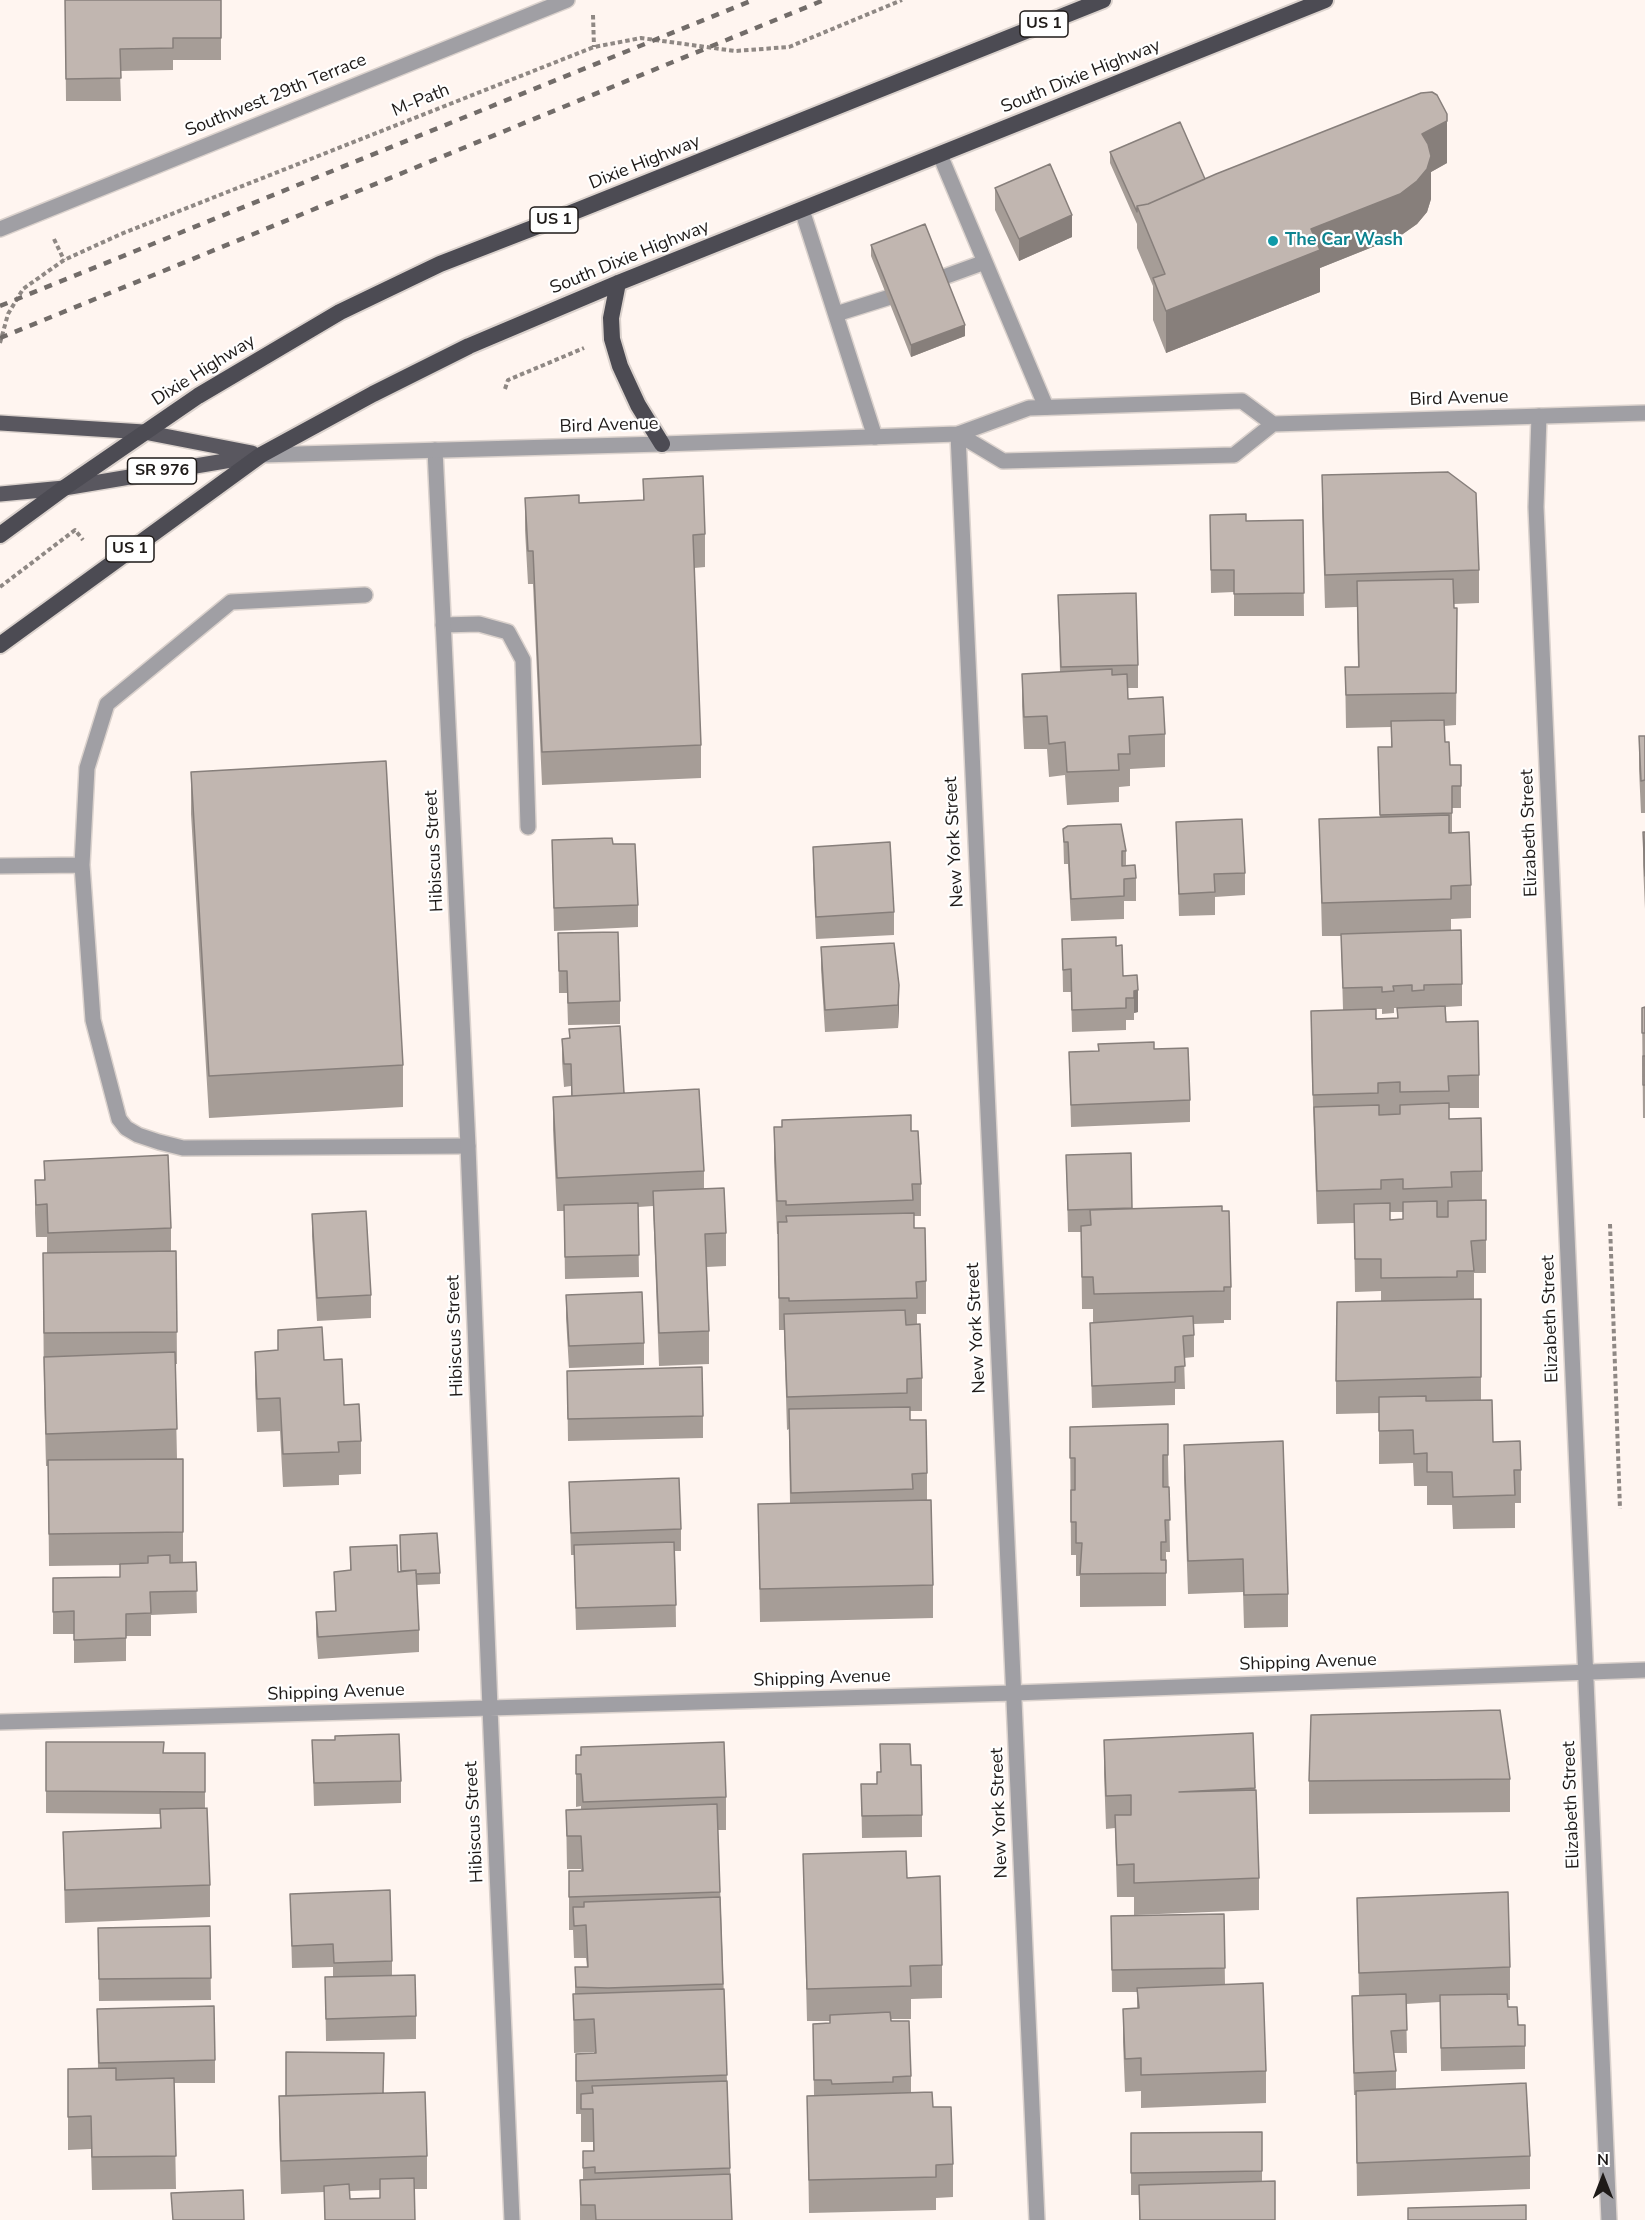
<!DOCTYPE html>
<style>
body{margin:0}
#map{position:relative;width:1645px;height:2220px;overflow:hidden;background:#fff5f0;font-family:"Nunito Sans",sans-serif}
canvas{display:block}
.north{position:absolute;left:1573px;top:2148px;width:60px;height:60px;-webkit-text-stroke:4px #fff;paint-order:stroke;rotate:0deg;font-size:16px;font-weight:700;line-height:24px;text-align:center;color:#1e1a18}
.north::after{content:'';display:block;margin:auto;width:21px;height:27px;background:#1e1a18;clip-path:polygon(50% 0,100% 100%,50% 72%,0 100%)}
</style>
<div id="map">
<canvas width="1645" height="2220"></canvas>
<div class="north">N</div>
</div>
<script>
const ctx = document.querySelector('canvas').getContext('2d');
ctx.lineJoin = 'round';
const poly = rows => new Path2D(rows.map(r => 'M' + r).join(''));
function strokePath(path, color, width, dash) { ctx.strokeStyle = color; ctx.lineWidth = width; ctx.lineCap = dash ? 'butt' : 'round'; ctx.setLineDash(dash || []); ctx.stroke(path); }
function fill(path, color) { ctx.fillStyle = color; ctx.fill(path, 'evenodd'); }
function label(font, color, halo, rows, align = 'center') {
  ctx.font = font + ' "Nunito Sans",sans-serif'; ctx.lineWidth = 4.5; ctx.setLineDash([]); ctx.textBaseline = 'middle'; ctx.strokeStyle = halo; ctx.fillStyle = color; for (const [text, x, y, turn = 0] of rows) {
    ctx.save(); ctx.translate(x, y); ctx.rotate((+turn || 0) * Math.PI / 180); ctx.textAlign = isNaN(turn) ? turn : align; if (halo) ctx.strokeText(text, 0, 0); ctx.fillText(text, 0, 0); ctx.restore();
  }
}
const service = poly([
 [940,155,1046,407],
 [802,210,875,437],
 [941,278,985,262],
 [836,314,887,298],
 [443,625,479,624,508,632,523,660,528,827],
 [82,865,93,1020,119,1119,126,1128,138,1135,159,1142,183,1148,468,1146],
 [0,866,82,865,87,768,107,704,231,602,365,595]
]);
const minor = poly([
 [0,229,567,0],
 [1539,416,1536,507,1609,2220],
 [958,434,1037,2220],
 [435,450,468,1146,490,1708,512,2220],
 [0,1722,1014,1693,1645,1670]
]);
const tertiary = poly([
 [958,434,1003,461,1234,455,1273,424,1645,413],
 [261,455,662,444,958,434,1029,408,1242,401,1273,424]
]);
const primary = poly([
 [0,423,144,432,252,453],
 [0,494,64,488,261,455]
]);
const trunk = poly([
 [618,283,611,318,612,339,620,366,638,405,662,444],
 [0,535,64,488,198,396,340,312,440,264,556,219,1103,0],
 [0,645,261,455,373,394,469,346,618,283,1325,0]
]);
strokePath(service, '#dbd2cd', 18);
strokePath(minor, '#dbd2cd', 18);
strokePath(tertiary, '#dbd2cd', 18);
strokePath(primary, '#dbd2cd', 18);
strokePath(trunk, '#dbd2cd', 20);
strokePath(poly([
 [593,15,594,47],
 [54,239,64,260],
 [0,343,8,314,23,289,64,260,121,234,594,47,641,38,735,51,789,47,902,0],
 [505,389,508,380,584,348],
 [0,587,75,530,83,540],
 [1610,1224,1620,1509]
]), '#8f8884', 4, [4.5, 3]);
strokePath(service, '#a09fa4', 15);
strokePath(minor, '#a09fa4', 15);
strokePath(tertiary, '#a09fa4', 15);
strokePath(primary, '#59575f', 15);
strokePath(trunk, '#4c4b53', 16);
strokePath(poly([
 [0,306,753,0],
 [0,338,824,0]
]), '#726c69', 4.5, [8, 8]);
fill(poly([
 [65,0,221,0,221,60,173,60,173,70,120,71,121,101,66,101],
 [1110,152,1205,179,1447,163,1431,172,1431,199,1427,212,1417,224,1400,236,1320,268,1320,292,1166,353,1153,320,1153,286,1137,248,1137,224,1110,163],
 [995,188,1072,237,1019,261,995,210],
 [871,245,965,336,911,357,871,256],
 [1322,475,1479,570,1479,603,1454,604,1454,608,1457,608,1456,725,1444,726,1445,742,1450,765,1461,786,1461,808,1452,808,1452,833,1471,885,1471,918,1451,919,1451,930,1462,984,1462,1006,1446,1007,1446,1022,1479,1075,1479,1108,1449,1108,1449,1119,1482,1171,1482,1201,1486,1200,1486,1273,1474,1273,1474,1299,1481,1299,1481,1400,1493,1442,1521,1470,1521,1503,1515,1503,1515,1528,1453,1529,1452,1505,1427,1505,1427,1486,1414,1486,1413,1463,1379,1464,1379,1413,1336,1414,1336,1381,1381,1301,1381,1291,1355,1292,1354,1223,1317,1224,1311,1044,1311,1011,1343,1010,1341,936,1322,936,1319,819,1380,817,1378,747,1391,747,1391,727,1346,728,1345,667,1358,667,1357,607,1325,608,1322,508],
 [1394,1008,1406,1008,1397,1008,1397,1018,1376,1019,1376,1009,1382,1009,1382,1014,1394,1013],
 [1390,1212,1403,1212,1403,1219,1390,1220],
 [643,479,705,534,705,567,694,568,701,745,701,778,542,785,533,584,528,584,525,530,525,498,579,503,643,500],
 [1210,515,1246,521,1303,520,1304,616,1234,616,1234,592,1211,593],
 [1058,595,1138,665,1138,688,1128,688,1128,699,1165,734,1165,767,1130,769,1130,786,1119,787,1119,802,1067,805,1065,775,1049,777,1047,749,1024,749,1022,706,1022,674,1060,672],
 [1639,736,1645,736,1645,813,1641,813,1639,769],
 [191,772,403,1065,403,1107,209,1118,191,814],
 [1176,822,1245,873,1245,895,1215,897,1215,915,1179,916],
 [1063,829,1126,851,1126,866,1136,878,1136,901,1124,901,1124,919,1071,921,1068,864,1064,864],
 [1643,832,1645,832,1645,909,1643,865],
 [552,840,613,844,638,905,638,927,554,931],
 [813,847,894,912,894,935,816,939,813,869],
 [558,933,620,1001,620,1024,568,1025,567,993,559,993],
 [1062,939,1116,946,1123,976,1137,975,1138,1012,1134,1013,1134,1020,1126,1020,1126,1030,1072,1032,1071,992,1063,992],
 [894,943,899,1007,898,1028,825,1032,821,969,821,947],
 [1645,1007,1645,1118,1643,1118,1642,1008],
 [569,1029,624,1093,704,1171,704,1189,726,1233,726,1266,707,1267,709,1331,709,1364,659,1366,653,1206,638,1207,639,1277,565,1279,564,1211,557,1211,553,1130,553,1097,571,1096,571,1086,564,1087,562,1061,562,1039,569,1038],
 [1098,1044,1154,1049,1190,1100,1190,1122,1071,1127,1069,1052,1098,1051],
 [774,1127,911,1131,921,1184,921,1216,914,1216,914,1228,926,1281,926,1314,917,1314,917,1324,922,1378,922,1411,910,1411,910,1420,927,1473,927,1500,933,1585,933,1618,760,1622,758,1504,790,1504,789,1429,787,1430,784,1330,779,1330,778,1234,777,1234,774,1160],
 [1066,1155,1132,1209,1222,1211,1231,1287,1231,1320,1224,1320,1224,1323,1194,1324,1194,1357,1184,1358,1185,1389,1175,1389,1175,1405,1092,1408,1090,1323,1093,1323,1093,1309,1082,1309,1081,1232,1068,1232],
 [44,1161,171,1228,171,1251,176,1251,177,1364,175,1364,177,1459,183,1459,183,1562,196,1562,197,1613,151,1615,151,1636,126,1636,126,1661,74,1663,74,1634,53,1634,53,1578,120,1577,120,1565,49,1566,48,1466,46,1466,44,1389,43,1286,43,1253,47,1253,47,1237,36,1237,35,1213,35,1180,44,1180],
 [312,1214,371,1295,371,1318,317,1321,312,1236],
 [566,1295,644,1343,644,1365,569,1368,566,1318],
 [278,1330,324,1360,361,1441,361,1474,339,1475,339,1485,283,1487,280,1431,257,1432,255,1384,255,1352,278,1350],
 [567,1371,703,1416,703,1438,568,1441],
 [1070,1427,1168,1455,1170,1552,1166,1552,1166,1606,1080,1607,1080,1576,1076,1576,1076,1555,1071,1555],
 [1184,1445,1288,1594,1288,1627,1244,1628,1243,1592,1188,1594,1184,1477],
 [569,1482,681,1529,681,1551,675,1551,676,1627,576,1630,574,1555,571,1555],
 [400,1535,440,1573,440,1584,417,1585,419,1630,419,1652,318,1659,316,1634,316,1612,335,1611,334,1572,350,1570,350,1547,398,1572,401,1571],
 [1253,1733,1259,1878,1259,1910,1134,1915,1134,1897,1117,1897,1115,1828,1106,1829,1104,1773,1104,1740],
 [312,1740,335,1740,401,1781,401,1803,314,1806],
 [46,1742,164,1753,205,1753,205,1808,210,1885,210,1917,65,1923,63,1832,160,1828,160,1814,46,1813],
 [880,1744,911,1765,922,1815,922,1837,862,1838,861,1784,877,1784,881,1772],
 [576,1755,726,1797,726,1830,718,1830,732,2220,580,2220,580,2180,583,2179,583,2151,593,2151,593,2142,581,2142,581,2114,576,2114,576,2054,594,2053,594,2052,574,2053,573,1994,575,1994,575,1967,587,1967,586,1958,574,1958,573,1930,569,1930,569,1871,581,1871,581,1869,567,1869,566,1810,581,1809,581,1806,576,1807],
 [1510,1779,1510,1812,1309,1814,1309,1781],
 [803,1854,907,1878,942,1965,942,1998,911,1999,911,2019,891,2019,911,2076,911,2093,933,2107,953,2164,953,2197,936,2198,936,2210,809,2213,807,2096,814,2095,813,2024,830,2023,830,2021,807,2021],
 [290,1894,392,1961,392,1975,416,2016,416,2039,326,2041,325,1977,333,1977,333,1967,292,1968],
 [1357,1898,1510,1967,1510,2000,1507,2000,1508,2007,1518,2025,1525,2046,1525,2069,1441,2071,1440,2002,1406,2004,1407,2053,1394,2053,1396,2071,1396,2089,1530,2156,1530,2189,1357,2196,1356,2095,1354,2095,1352,2019,1352,1996,1359,1996],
 [1224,1914,1225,1985,1266,2071,1266,2103,1141,2108,1141,2091,1125,2092,1123,2042,1123,2009,1137,2008,1137,1992,1112,1992,1111,1916],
 [210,1926,211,2000,99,2001,98,1928],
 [97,2009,215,2060,215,2083,174,2083,176,2189,92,2190,91,2149,68,2150,68,2069,98,2068],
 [384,2093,427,2156,427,2189,414,2189,415,2220,325,2220,324,2192,281,2194,279,2129,279,2096],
 [380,2190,380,2198,350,2199,350,2191],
 [1262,2132,1262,2181,1275,2220,1139,2220,1139,2195,1131,2195,1131,2133]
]), '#a69d97');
fill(poly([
 [1447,121,1447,163,1431,172,1431,199,1427,212,1417,224,1400,236,1320,268,1320,292,1166,353,1166,311,1311,229,1422,134],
 [1072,215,1072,237,1019,261,1019,239],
 [965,325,965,336,911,357,911,345],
 [899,985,899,1007,898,1028,898,1005],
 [1138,990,1138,1012,1134,1013,1134,991]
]), '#877f7b');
const building = poly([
 [65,0,221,0,221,38,173,38,173,48,120,49,121,78,66,79,65,0],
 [1432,92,1437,95,1447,114,1447,121,1422,134,1428,144,1431,156,1427,169,1417,181,1400,194,1311,229,1320,250,1166,311,1153,278,1165,274,1137,206,1148,204,1216,174,1421,93,1432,92],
 [1180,122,1205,179,1148,204,1137,206,1137,212,1110,152,1180,122],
 [1050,164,1072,215,1019,239,995,188,1050,164],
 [925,224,965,325,911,345,871,245,925,224],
 [1448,472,1476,493,1479,570,1325,575,1322,475,1448,472],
 [703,476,705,534,693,535,701,745,542,752,533,551,528,551,525,498,579,495,579,503,644,500,643,479,703,476],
 [1246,514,1246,521,1303,520,1304,593,1234,594,1234,570,1211,570,1210,515,1246,514],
 [1453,579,1454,608,1457,608,1456,693,1346,695,1345,667,1359,667,1357,581,1453,579],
 [1136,593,1138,665,1061,667,1058,595,1136,593],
 [1112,669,1112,675,1127,674,1128,699,1163,697,1165,734,1129,736,1130,754,1118,754,1119,770,1067,772,1065,742,1049,744,1047,716,1024,717,1022,674,1112,669],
 [1444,720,1445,742,1449,742,1450,765,1461,765,1461,786,1452,786,1452,813,1380,815,1378,747,1392,747,1391,721,1444,720],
 [1639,736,1645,736,1645,780,1641,781,1639,736],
 [386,761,403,1065,209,1076,191,772,386,761],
 [1449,815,1449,833,1469,832,1471,885,1451,886,1451,899,1322,903,1319,819,1449,815],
 [1242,819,1245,873,1214,874,1215,892,1179,894,1176,822,1242,819],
 [1121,824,1126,851,1122,851,1122,866,1135,865,1136,878,1124,879,1124,896,1071,899,1068,842,1064,842,1063,829,1068,826,1121,824],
 [1643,832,1645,832,1645,876,1643,832],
 [612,838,613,844,635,844,638,905,554,908,552,840,612,838],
 [890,842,894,912,816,917,813,847,890,842],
 [1461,930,1462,984,1424,985,1424,990,1412,991,1412,985,1393,986,1394,991,1382,992,1382,987,1343,988,1341,934,1461,930],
 [618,932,620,1001,568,1003,567,971,559,971,558,933,618,932],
 [1116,937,1116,946,1122,945,1123,976,1137,975,1138,990,1134,991,1134,998,1126,998,1126,1008,1072,1010,1071,969,1063,970,1062,939,1116,937],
 [894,943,899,985,898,1005,825,1010,821,947,894,943],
 [1445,1006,1446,1022,1478,1021,1479,1075,1448,1076,1449,1091,1400,1092,1400,1082,1378,1083,1378,1093,1313,1095,1311,1011,1376,1009,1376,1019,1398,1018,1397,1008,1445,1006],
 [1645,1007,1645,1033,1642,1033,1642,1008,1645,1007],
 [620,1026,624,1093,572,1096,571,1064,564,1064,562,1039,570,1038,569,1029,620,1026],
 [1154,1042,1154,1049,1188,1048,1190,1100,1071,1105,1069,1052,1099,1051,1098,1044,1154,1042],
 [1643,1056,1645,1056,1645,1085,1643,1085,1643,1056],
 [699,1089,704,1171,557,1178,553,1097,699,1089],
 [1449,1103,1449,1119,1481,1118,1482,1171,1451,1172,1452,1187,1403,1189,1403,1179,1381,1180,1381,1189,1317,1191,1314,1107,1379,1105,1379,1115,1400,1114,1400,1105,1449,1103],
 [911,1115,911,1131,918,1131,921,1184,912,1184,913,1200,786,1205,786,1201,777,1201,774,1127,782,1127,782,1120,911,1115],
 [1131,1153,1132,1208,1068,1210,1066,1155,1131,1153],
 [168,1155,171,1228,48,1233,47,1204,36,1205,35,1180,45,1180,44,1161,168,1155],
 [724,1188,726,1233,705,1234,709,1331,659,1333,653,1191,724,1188],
 [1486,1200,1486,1240,1471,1241,1474,1271,1457,1271,1457,1277,1381,1278,1381,1259,1355,1259,1354,1204,1390,1203,1390,1220,1403,1219,1403,1202,1437,1201,1437,1217,1448,1217,1448,1201,1486,1200],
 [638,1203,639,1255,565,1257,564,1205,638,1203],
 [1222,1206,1222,1211,1229,1211,1231,1287,1224,1287,1224,1291,1094,1294,1093,1277,1082,1277,1081,1226,1091,1225,1090,1210,1222,1206],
 [366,1211,371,1295,317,1298,312,1214,366,1211],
 [914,1213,914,1228,925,1228,926,1281,916,1282,917,1298,789,1301,789,1298,779,1298,778,1222,787,1222,786,1216,914,1213],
 [176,1251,177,1332,44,1333,43,1253,176,1251],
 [642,1292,644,1343,569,1346,566,1295,642,1292],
 [1481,1299,1481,1377,1336,1381,1337,1302,1481,1299],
 [905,1310,906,1325,920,1324,922,1378,907,1379,907,1393,787,1397,784,1314,905,1310],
 [1193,1316,1194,1335,1183,1336,1185,1366,1175,1367,1175,1382,1092,1386,1090,1323,1193,1316],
 [322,1327,324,1360,342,1359,344,1405,359,1404,361,1441,338,1442,339,1452,283,1454,280,1398,257,1399,255,1352,278,1350,278,1330,322,1327],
 [175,1352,177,1429,46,1434,44,1357,175,1352],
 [702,1367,703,1416,568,1419,567,1371,702,1367],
 [1426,1396,1426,1401,1492,1400,1493,1442,1520,1441,1521,1470,1514,1470,1515,1495,1453,1497,1452,1472,1427,1472,1427,1453,1414,1454,1413,1430,1379,1431,1379,1397,1426,1396],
 [910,1407,910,1420,926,1420,927,1473,912,1474,913,1489,791,1493,789,1409,910,1407],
 [1168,1424,1168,1455,1163,1455,1163,1487,1169,1487,1170,1520,1165,1520,1166,1542,1161,1542,1161,1560,1166,1560,1166,1573,1080,1574,1082,1543,1076,1543,1076,1522,1071,1522,1071,1490,1075,1490,1075,1458,1070,1458,1070,1427,1168,1424],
 [1283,1441,1288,1594,1244,1595,1243,1559,1188,1561,1184,1445,1283,1441],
 [183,1459,183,1532,49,1534,48,1460,183,1459],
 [679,1478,681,1529,571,1533,569,1482,679,1478],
 [931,1500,933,1585,760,1589,758,1504,931,1500],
 [437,1533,440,1573,416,1574,416,1570,401,1571,400,1535,437,1533],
 [674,1542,676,1605,576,1608,574,1545,674,1542],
 [397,1545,398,1572,416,1570,419,1630,318,1637,316,1612,336,1611,334,1572,351,1570,350,1547,397,1545],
 [170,1555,170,1563,196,1562,197,1591,150,1592,151,1613,126,1614,126,1638,74,1640,74,1611,53,1612,53,1578,120,1577,120,1564,148,1563,148,1556,170,1555],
 [1500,1710,1510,1779,1309,1781,1311,1715,1500,1710],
 [1253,1733,1255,1788,1179,1792,1256,1790,1259,1878,1134,1883,1134,1864,1117,1865,1115,1815,1131,1815,1131,1795,1106,1796,1104,1740,1253,1733],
 [399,1734,401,1781,314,1783,312,1740,335,1740,335,1736,399,1734],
 [46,1742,164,1742,163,1753,205,1753,205,1792,46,1791,46,1742],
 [724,1742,726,1797,583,1802,581,1774,576,1774,576,1755,581,1755,581,1747,724,1742],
 [880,1744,910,1744,911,1765,921,1765,922,1815,862,1816,861,1784,877,1784,877,1772,881,1772,880,1744],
 [717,1804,720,1892,569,1897,569,1871,583,1871,581,1836,567,1836,566,1810,717,1804],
 [207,1808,210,1885,65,1890,63,1832,161,1828,160,1809,207,1808],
 [906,1851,907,1878,940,1876,942,1965,910,1966,911,1986,807,1989,803,1854,906,1851],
 [390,1890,392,1961,334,1963,333,1944,292,1946,290,1894,390,1890],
 [1508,1892,1510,1967,1359,1973,1357,1898,1508,1892],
 [720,1897,723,1984,608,1988,576,1987,575,1967,588,1967,586,1925,574,1926,573,1907,584,1907,584,1902,720,1897],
 [1224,1914,1225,1968,1112,1970,1111,1916,1224,1914],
 [210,1926,211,1978,99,1979,98,1928,210,1926],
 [415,1975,416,2016,326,2019,325,1977,415,1975],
 [1263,1983,1266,2071,1141,2075,1141,2058,1125,2059,1123,2009,1139,2008,1137,1988,1263,1983],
 [724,1989,727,2075,576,2081,576,2054,596,2053,594,2019,574,2020,573,1994,724,1989],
 [1406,1994,1407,2030,1391,2031,1396,2071,1354,2073,1352,1996,1406,1994],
 [1507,1994,1508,2007,1517,2007,1518,2025,1525,2025,1525,2046,1441,2048,1440,1995,1507,1994],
 [214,2006,215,2060,99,2063,97,2009,214,2006],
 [890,2012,891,2021,909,2021,911,2076,893,2077,893,2082,832,2084,831,2080,814,2080,813,2024,830,2023,830,2015,890,2012],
 [286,2052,384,2053,383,2093,286,2096,286,2052],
 [116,2068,116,2080,174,2078,176,2156,92,2157,91,2116,68,2117,68,2069,116,2068],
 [727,2081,730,2168,595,2173,595,2167,583,2168,583,2151,594,2151,593,2109,581,2109,581,2094,593,2093,592,2086,727,2081],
 [1526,2083,1530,2156,1357,2163,1356,2091,1526,2083],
 [425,2092,427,2156,281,2161,279,2096,425,2092],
 [932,2092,933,2107,951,2107,953,2164,936,2165,936,2177,809,2180,807,2096,932,2092],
 [1262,2132,1262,2171,1131,2173,1131,2133,1262,2132],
 [730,2174,732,2220,596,2220,595,2205,581,2205,580,2180,730,2174],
 [414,2178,415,2220,325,2220,324,2186,349,2184,350,2199,380,2198,380,2179,414,2178],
 [1275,2181,1275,2220,1140,2220,1139,2185,1275,2181],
 [243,2190,244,2220,173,2220,171,2193,243,2190],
 [1526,2205,1526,2220,1408,2220,1408,2208,1526,2205]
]);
fill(building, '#c1b6b0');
strokePath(building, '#877f7b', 1.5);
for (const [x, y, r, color] of [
 [1273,241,6,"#0f9aa8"]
]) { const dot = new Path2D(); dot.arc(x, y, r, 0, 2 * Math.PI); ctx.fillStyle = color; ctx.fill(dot); strokePath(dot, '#fff', 2); }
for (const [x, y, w] of [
 [1044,24,48],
 [554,220,48],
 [162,471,69],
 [130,549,48]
]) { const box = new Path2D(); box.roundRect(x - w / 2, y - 13, w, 26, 4.5); ctx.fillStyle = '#fff'; ctx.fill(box); strokePath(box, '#1e1a18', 1.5); }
label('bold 16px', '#1e1a18', null, [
 ["US 1",1044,24],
 ["US 1",554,220],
 ["SR 976",162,471],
 ["US 1",130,549]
]);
label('18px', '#1e1a18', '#fff', [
 ["South Dixie Highway",1081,77,-22],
 ["Southwest 29th Terrace",276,96,-22],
 ["M-Path",421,101,-22],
 ["Dixie Highway",645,163,-22],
 ["South Dixie Highway",630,258,-22],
 ["Dixie Highway",204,371,-32],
 ["Bird Avenue",1459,399,-2],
 ["Bird Avenue",609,426,-2],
 ["Elizabeth Street",1530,833,-92],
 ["New York Street",955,842,-93],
 ["Hibiscus Street",435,851,-93],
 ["Elizabeth Street",1551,1319,-92],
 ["New York Street",977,1328,-93],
 ["Hibiscus Street",456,1336,-92],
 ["Shipping Avenue",1308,1663,-2],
 ["Shipping Avenue",822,1679,-2],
 ["Shipping Avenue",336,1693,-2],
 ["Elizabeth Street",1572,1805,-92],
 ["New York Street",1000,1813,-92],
 ["Hibiscus Street",475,1822,-93]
]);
label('bold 18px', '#0d838f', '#fff', [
 ["The Car Wash",1285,241]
], 'left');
</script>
